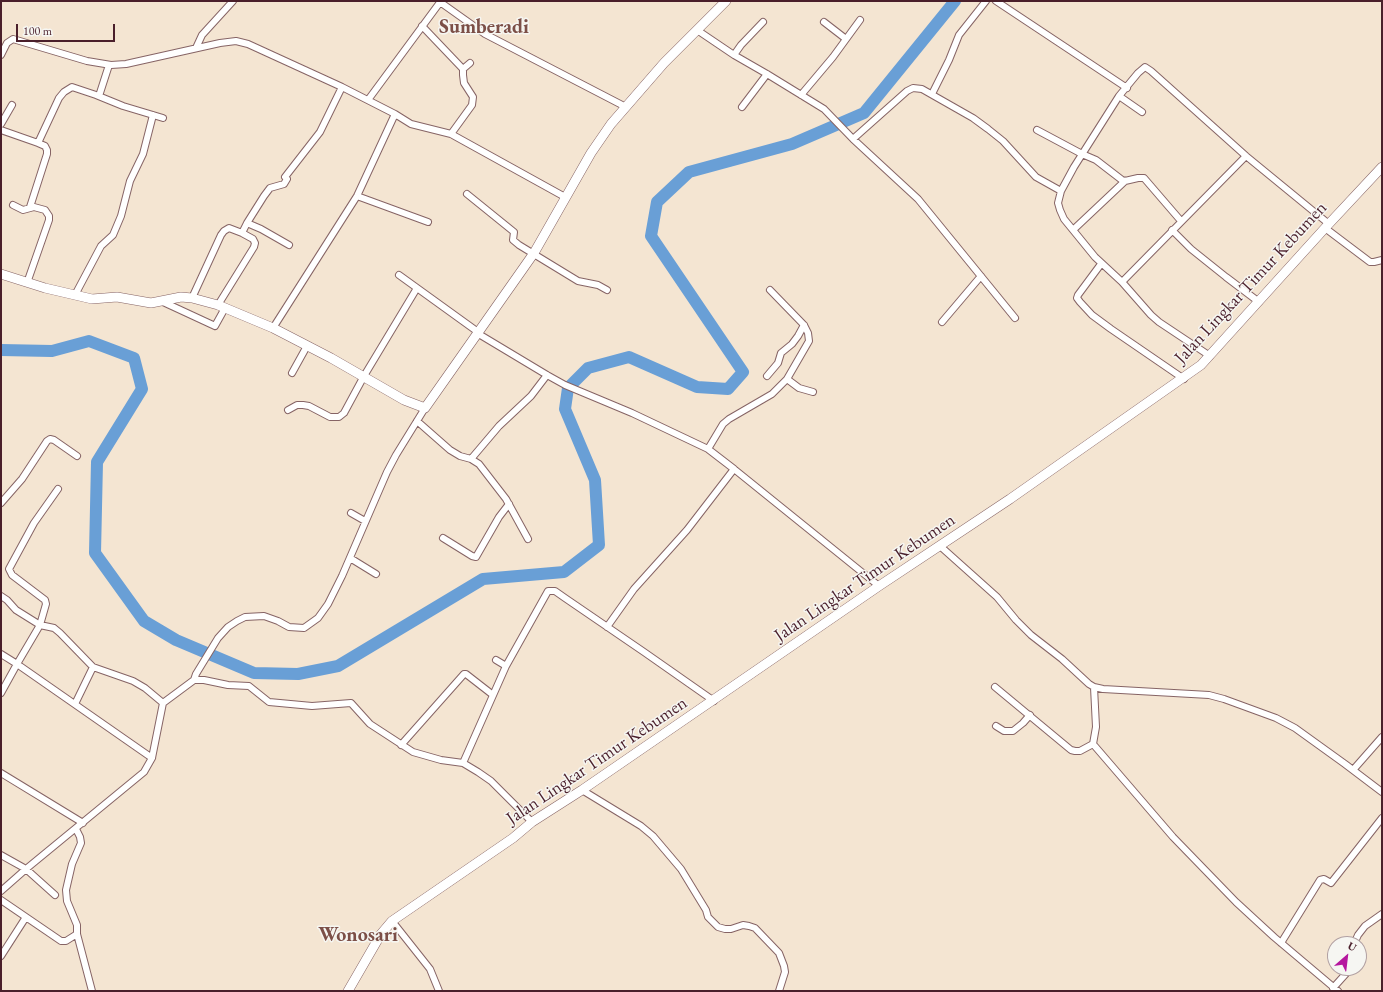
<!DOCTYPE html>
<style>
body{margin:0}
#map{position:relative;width:1383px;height:992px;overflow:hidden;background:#f4e5d2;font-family:"EB Garamond",serif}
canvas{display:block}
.frame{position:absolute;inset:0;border:2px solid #4a1f2b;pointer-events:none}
.north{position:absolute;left:1327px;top:936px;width:40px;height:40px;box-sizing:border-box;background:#f6f6f2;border:1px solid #b1a0a2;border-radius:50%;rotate:28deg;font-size:11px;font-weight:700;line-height:16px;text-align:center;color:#4a1f2b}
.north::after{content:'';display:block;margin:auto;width:14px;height:18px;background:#b5179e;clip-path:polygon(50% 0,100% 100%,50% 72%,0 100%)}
.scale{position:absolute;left:16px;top:24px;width:99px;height:18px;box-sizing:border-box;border:2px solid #4a1f2b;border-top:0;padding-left:5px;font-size:12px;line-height:14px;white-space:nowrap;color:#4a1f2b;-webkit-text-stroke:3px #f6f6f2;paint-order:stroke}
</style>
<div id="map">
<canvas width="1383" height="992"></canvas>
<div class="frame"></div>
<div class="north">U</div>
<div class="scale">100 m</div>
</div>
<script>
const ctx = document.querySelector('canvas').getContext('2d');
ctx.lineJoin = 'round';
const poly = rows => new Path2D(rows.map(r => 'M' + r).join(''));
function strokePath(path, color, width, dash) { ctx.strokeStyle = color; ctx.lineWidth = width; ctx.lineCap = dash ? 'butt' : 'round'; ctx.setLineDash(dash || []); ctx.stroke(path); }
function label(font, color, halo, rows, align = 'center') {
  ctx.font = font + ' "EB Garamond",serif'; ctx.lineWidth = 3; ctx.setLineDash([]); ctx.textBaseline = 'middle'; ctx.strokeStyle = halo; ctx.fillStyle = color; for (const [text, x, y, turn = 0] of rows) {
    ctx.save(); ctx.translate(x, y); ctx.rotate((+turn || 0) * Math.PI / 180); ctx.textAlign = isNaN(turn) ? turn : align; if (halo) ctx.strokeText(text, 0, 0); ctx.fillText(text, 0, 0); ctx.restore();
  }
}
strokePath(poly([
 [1,350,52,351,89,341,134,358,142,389,97,462,95,553,144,621,176,640,254,673,298,674,338,666,483,579,564,572,599,545,595,480,565,409,568,388,588,368,629,357,697,387,728,389,743,372,651,236,657,202,689,172,792,144,864,113,955,1]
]), '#699fd6', 12);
const street = poly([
 [996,1,1127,88],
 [440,2,485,34,624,106],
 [824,22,846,39],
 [422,26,463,69],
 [697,30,734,55,767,74,824,109,853,139,918,199,1015,318],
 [196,48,202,35,233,1],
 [1,55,7,43,13,39,87,61,111,65,126,64,220,43,236,41,248,44,342,87,395,114,411,124,451,134,565,197],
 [734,55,741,45,763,22],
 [932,94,949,60,959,35,986,1],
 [801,95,833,57,860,20],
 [99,96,109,65],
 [1119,96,1142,112],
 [368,100,441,1],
 [742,107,767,74],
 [1,124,12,105],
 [1,130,38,143,45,146,47,150,47,154,30,207],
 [1037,130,1082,154,1096,160,1122,180,1125,181,1138,178,1144,178,1181,221],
 [451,134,472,105,473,97,464,83,463,75,463,69,470,63],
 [853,139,907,91,913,88,922,89,973,118,988,129,1003,141,1036,177,1061,191],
 [38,143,59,98,64,92,72,87,96,95,123,106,163,118],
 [467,194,514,232,513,240,519,245,578,281,598,285,607,290],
 [357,196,428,222],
 [13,205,23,210,34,207,45,210,49,216,49,220,27,283],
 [1325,228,1370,262,1374,262,1382,260],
 [1073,230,1125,181],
 [1172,230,1191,249,1226,277,1259,302],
 [289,245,261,229,247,223,264,196,270,188,284,184,287,179,285,177,320,132,342,87],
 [1101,264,1078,295,1077,298,1080,302,1092,315,1111,329,1184,379],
 [399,275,478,332],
 [1122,282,1246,156],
 [75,295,101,246,113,235,121,216,130,181,143,154,153,115],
 [192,298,221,235,224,231,229,228,242,233],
 [161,301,215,326,225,308],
 [218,305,254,247,255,243,253,239,242,233,247,223],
 [942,322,981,276],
 [273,328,357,196,395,114],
 [477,333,547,375,565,385,632,413,708,449,734,469,879,586],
 [1210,356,1159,322,1151,315,1122,282,1095,257,1064,219,1060,210,1058,203,1061,191,1074,167,1119,96,1138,73,1145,67,1151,71,1246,156,1329,224],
 [292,373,307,346],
 [767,376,778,363,781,353,792,344,798,336,804,325],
 [787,379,799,388,813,392],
 [288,410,297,405,303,405,309,406,330,417,339,417,344,413,364,376,417,288],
 [417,421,450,450,460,456,471,459,479,464,506,499,528,539],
 [708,449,723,424,729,419,772,394,787,379,809,341,808,333,804,325,770,290],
 [471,459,499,426,531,396,547,375],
 [1,503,22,479,47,441,50,439,54,440,77,456],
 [351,513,365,521],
 [443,538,472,556,476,557,499,517,509,504],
 [940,546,997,597,1016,620,1031,635,1062,659,1089,684,1094,687,1103,689,1209,695,1224,699,1276,718,1295,728,1345,764,1382,792],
 [350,558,376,574],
 [1,596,7,600,16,610,40,625,54,628,60,633,93,667,133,681,145,688,163,703],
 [607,627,634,589,687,530,734,469],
 [1,654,17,664,40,625,46,604,45,600,12,575,9,569,34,523,58,489],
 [496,660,506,666],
 [194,680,204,680,228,685,249,686,269,702,312,706,351,703,370,724,413,752,441,760,463,763,478,772,491,781,532,822],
 [995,687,1071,750,1075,751,1080,751,1093,744],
 [1094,687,1096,727,1093,744,1173,837,1236,902,1274,937,1338,991],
 [1,693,17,664,152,758],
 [75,704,93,667],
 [996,726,1004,731,1013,731,1023,723,1030,715],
 [401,745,464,674,466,674,493,695],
 [463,763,506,666,548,591,555,591,565,598,644,652,714,701],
 [1353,770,1382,737],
 [1,773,83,823],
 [582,790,641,826,653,836,681,869,706,910,708,917,718,927,725,929,731,929,743,925,749,926,755,928,779,953,784,966,785,972,779,991],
 [76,829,80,837,81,843,72,864,66,890,67,901,77,925,77,934,92,991],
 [1,855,26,869,55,895],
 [1,891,26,869,144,772,152,758,163,703,194,680,196,674,218,638,228,627,237,621,245,617,264,616,278,621,289,627,304,628,318,618,328,604,342,576,387,472,396,455,425,408],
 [1,900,61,941,66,941,77,934],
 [392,921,430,969,439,991],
 [1281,943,1320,880,1324,879,1331,883,1382,818],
 [1354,944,1358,935,1365,926,1382,914],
 [1,956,26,917],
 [1333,988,1351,968]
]);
const secondary = poly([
 [1,274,45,288,92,299,117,297,151,303,181,297,192,298,218,305,273,328,331,358,404,400,425,408,534,253,591,153,611,124,664,63,726,1],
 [348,991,381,934,392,921,513,838,532,822,582,790,879,586,1010,499,1201,365,1325,228,1382,167]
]);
strokePath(street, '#866465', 8);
strokePath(secondary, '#866465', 10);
strokePath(street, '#fff', 6);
strokePath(secondary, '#fff', 9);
label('18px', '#4a1f2b', '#f6f6f2', [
 ["Jalan Lingkar Timur Kebumen",1251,283,-47],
 ["Jalan Lingkar Timur Kebumen",865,578,-34],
 ["Jalan Lingkar Timur Kebumen",597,761,-34]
]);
label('bold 20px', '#7c4f47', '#f6f6f2', [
 ["Sumberadi",484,28],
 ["Wonosari",358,936]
]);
</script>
